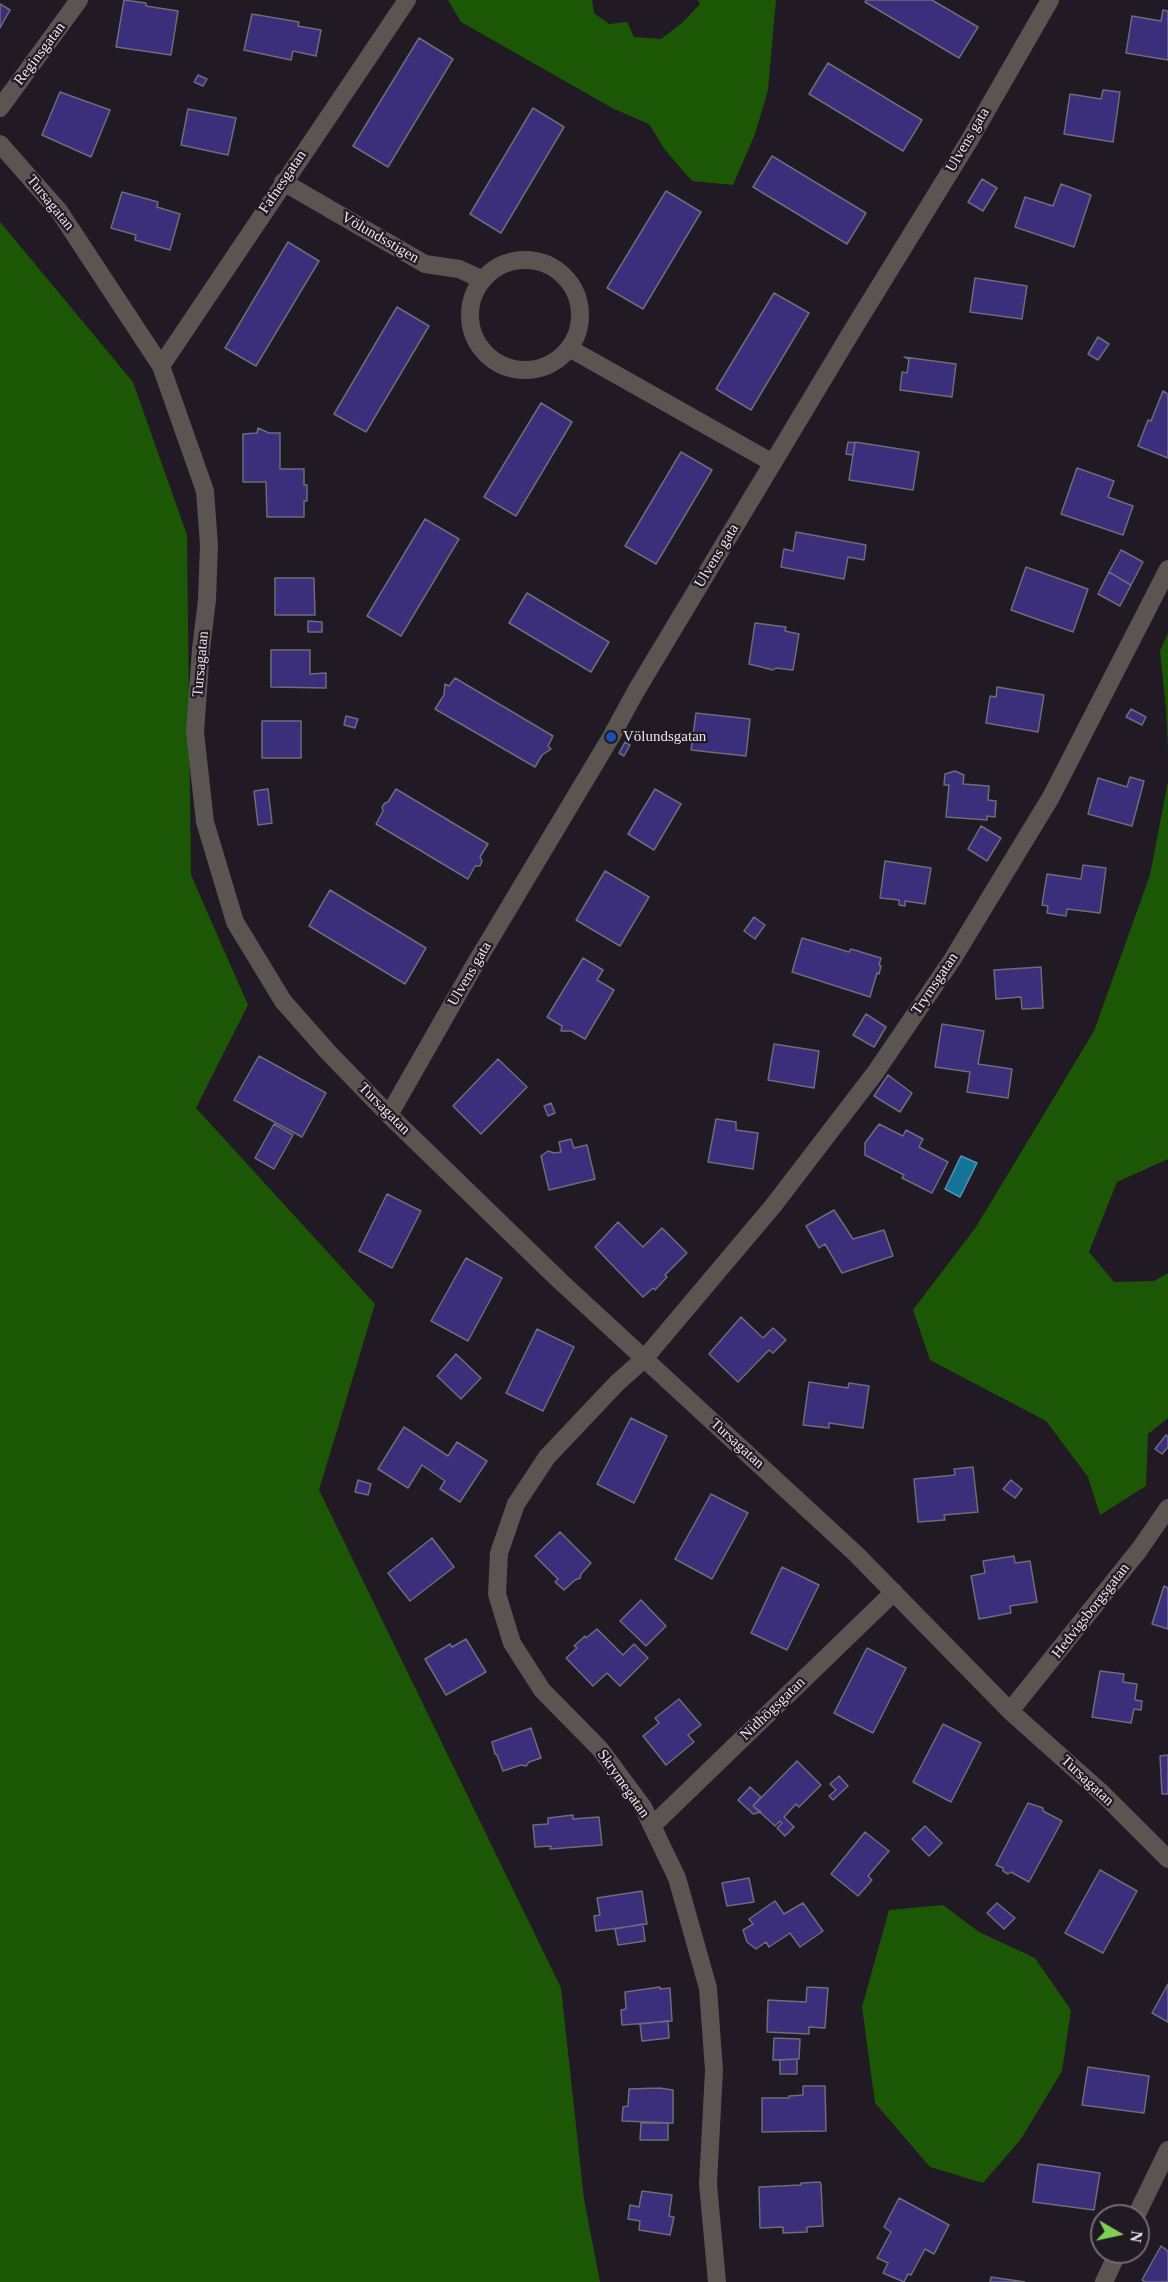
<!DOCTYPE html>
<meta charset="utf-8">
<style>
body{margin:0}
#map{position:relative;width:1168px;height:2282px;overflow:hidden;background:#211923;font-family:Georgia,serif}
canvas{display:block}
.north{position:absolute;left:1090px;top:2204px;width:60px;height:60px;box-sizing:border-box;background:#211923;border:2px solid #726b73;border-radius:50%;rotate:99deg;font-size:16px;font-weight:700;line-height:24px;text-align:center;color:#ebe5ec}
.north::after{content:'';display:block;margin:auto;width:21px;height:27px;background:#7dd154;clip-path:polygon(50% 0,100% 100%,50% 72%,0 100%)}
</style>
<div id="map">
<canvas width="1168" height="2282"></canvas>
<div class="north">N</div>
</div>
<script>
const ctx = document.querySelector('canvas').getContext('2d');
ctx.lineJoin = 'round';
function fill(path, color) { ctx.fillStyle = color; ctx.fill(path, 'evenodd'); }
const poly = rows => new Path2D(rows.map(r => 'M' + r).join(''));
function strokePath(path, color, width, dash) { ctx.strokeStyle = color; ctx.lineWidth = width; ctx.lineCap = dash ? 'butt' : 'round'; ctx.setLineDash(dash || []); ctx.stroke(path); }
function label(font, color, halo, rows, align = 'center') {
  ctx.font = font + ' Georgia,serif'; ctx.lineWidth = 4.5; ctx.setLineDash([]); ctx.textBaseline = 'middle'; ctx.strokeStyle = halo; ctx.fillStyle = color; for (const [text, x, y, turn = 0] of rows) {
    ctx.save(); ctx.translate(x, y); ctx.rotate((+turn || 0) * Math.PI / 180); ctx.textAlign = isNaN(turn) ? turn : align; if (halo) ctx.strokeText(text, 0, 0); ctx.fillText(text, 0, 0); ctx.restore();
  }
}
fill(poly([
 [448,0,592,0,594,13,609,24,627,22,634,37,661,39,683,22,700,4,698,0,776,0,768,90,755,134,733,185,692,181,665,150,649,124,614,109,461,22],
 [0,222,133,382,187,535,191,875,248,1005,196,1108,375,1304,319,1490,561,1988,584,2199,600,2282,0,2282],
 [1168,633,1168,750,1166,709,1160,651],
 [1168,781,1168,1159,1117,1182,1089,1252,1114,1282,1154,1281,1168,1273,1168,1418,1148,1434,1146,1486,1100,1515,1088,1477,1046,1421,930,1360,913,1310,976,1227,1094,1031,1150,875],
 [943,1905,979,1932,1035,1958,1071,2010,1062,2071,1021,2139,983,2183,930,2167,875,2103,862,2007,889,1910]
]), '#1c5706');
const water = poly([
 [961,1156,977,1163,960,1197,945,1189,961,1156]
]);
fill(water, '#147498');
strokePath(water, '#5496b1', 1.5);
const building = poly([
 [124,0,146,3,146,6,178,11,171,55,116,47,124,0],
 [866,0,932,0,978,27,959,58,865,2,866,0],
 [0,4,10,10,0,28,0,4],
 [1163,10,1168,11,1168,60,1126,53,1132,16,1161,21,1163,10],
 [252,14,299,22,298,26,321,30,316,56,293,51,291,60,244,50,252,14],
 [419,38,453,59,388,167,353,146,419,38],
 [828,63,922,120,903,151,809,94,828,63],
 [198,75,207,79,203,86,194,82,198,75],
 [1103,90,1120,92,1113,142,1064,134,1070,94,1101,99,1103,90],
 [60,92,110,110,91,157,42,135,60,92],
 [533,108,564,127,501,233,470,214,533,108],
 [188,109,236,118,228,155,181,145,188,109],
 [772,156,866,213,847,244,753,187,772,156],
 [982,179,997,188,983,211,968,202,982,179],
 [1061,184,1091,195,1074,247,1015,227,1025,197,1053,206,1061,184],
 [666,191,701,212,643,309,607,288,666,191],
 [122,192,158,202,157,207,180,214,170,250,135,240,136,235,111,228,122,192],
 [288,242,319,261,256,366,225,348,288,242],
 [975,278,1027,286,1022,319,970,312,975,278],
 [774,293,809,313,751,410,716,389,774,293],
 [397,307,429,326,366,432,334,414,397,307],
 [1098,337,1109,344,1098,360,1088,354,1098,337],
 [904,357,956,364,952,397,900,390,902,372,907,373,909,359,904,357],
 [1163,391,1168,394,1168,458,1138,446,1148,420,1151,421,1163,391],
 [541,403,572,422,516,516,484,497,541,403],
 [258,428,269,433,280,433,280,469,304,469,304,485,307,485,307,501,304,501,304,517,267,517,266,482,243,482,243,434,257,433,258,428],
 [848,442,855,443,853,455,846,454,848,442],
 [855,442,919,452,913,490,849,480,855,442],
 [681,452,712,470,656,564,625,546,681,452],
 [1077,468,1114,481,1108,497,1133,506,1123,535,1061,514,1077,468],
 [425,519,459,539,401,636,367,616,425,519],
 [796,532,866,545,864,560,848,557,844,579,781,567,784,549,793,551,796,532],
 [1121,550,1143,562,1131,585,1109,572,1121,550],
 [1026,567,1088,589,1073,632,1011,610,1026,567],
 [1109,572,1131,585,1120,606,1098,594,1109,572],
 [275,578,314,578,315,615,275,615,275,578],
 [527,593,609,642,591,672,509,623,527,593],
 [308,621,322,622,322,632,308,632,308,621],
 [755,623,786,627,785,631,799,634,793,670,776,668,773,670,749,664,755,623],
 [271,650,310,650,310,674,326,673,326,688,271,687,271,650],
 [455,678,553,736,548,746,551,749,542,755,535,767,435,709,444,695,445,684,449,686,455,678],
 [997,687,1044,695,1038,732,986,723,990,696,996,697,997,687],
 [1131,709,1146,717,1142,725,1126,717,1131,709],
 [696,713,750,719,746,756,691,750,696,713],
 [346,716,358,719,355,728,344,725,346,716],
 [262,721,301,721,301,758,262,758,262,721],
 [625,742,630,745,624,756,619,753,625,742],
 [955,771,964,775,963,784,989,786,988,800,996,801,995,817,987,816,987,820,946,817,949,785,944,785,945,774,955,771],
 [1130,777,1144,781,1132,826,1088,814,1098,778,1127,787,1130,777],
 [268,789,272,823,258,825,254,791,268,789],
 [396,789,488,844,480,857,482,861,480,866,475,866,468,879,376,824,383,811,382,807,385,803,388,802,396,789],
 [655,789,681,804,654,850,628,834,655,789],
 [981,826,1001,838,987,861,968,849,981,826],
 [885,861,931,868,925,904,905,901,905,906,899,905,899,900,880,898,885,861],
 [1083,865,1106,868,1100,913,1067,909,1066,916,1047,913,1048,906,1042,905,1047,874,1081,879,1083,865],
 [605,871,649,897,620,946,576,920,605,871],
 [330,890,426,948,405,984,309,926,330,890],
 [754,917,765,925,755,939,744,931,754,917],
 [802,938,849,952,851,949,881,958,879,965,881,966,879,974,877,973,870,997,792,972,802,938],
 [583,958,603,970,597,980,614,990,585,1039,571,1031,561,1031,562,1026,547,1017,583,958],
 [1041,967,1043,1008,1022,1009,1021,997,996,999,994,970,1041,967],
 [866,1014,886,1027,874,1047,853,1035,866,1014],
 [942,1024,984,1031,978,1064,1012,1069,1008,1098,967,1092,970,1072,935,1067,942,1024],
 [774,1044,819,1051,814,1088,768,1080,774,1044],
 [259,1056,326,1093,302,1137,234,1100,259,1056],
 [498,1059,527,1087,481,1134,453,1106,498,1059],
 [888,1075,912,1093,900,1112,874,1096,888,1075],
 [551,1103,555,1113,548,1116,544,1106,551,1103],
 [716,1119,736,1122,736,1130,758,1133,753,1169,708,1162,716,1119],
 [274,1124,293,1135,274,1169,255,1158,274,1124],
 [879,1124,903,1136,906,1130,923,1139,919,1147,948,1162,932,1193,902,1178,904,1175,865,1155,865,1143,879,1124],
 [571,1139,574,1148,587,1145,595,1179,549,1190,541,1156,548,1151,554,1153,561,1152,559,1142,571,1139],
 [387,1194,421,1211,392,1268,359,1251,387,1194],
 [834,1210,853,1239,884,1230,893,1256,842,1273,825,1244,819,1248,806,1226,834,1210],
 [618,1222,643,1247,662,1228,687,1253,665,1275,667,1277,655,1290,653,1288,643,1297,595,1247,618,1222],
 [466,1258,502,1278,468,1341,431,1321,466,1258],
 [741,1317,763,1338,773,1328,786,1340,773,1353,769,1350,738,1382,709,1354,741,1317],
 [537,1329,574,1347,543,1411,506,1393,537,1329],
 [456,1354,481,1378,461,1399,437,1376,456,1354],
 [809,1382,848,1388,849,1383,869,1386,863,1428,829,1423,829,1428,803,1425,809,1382],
 [631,1418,667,1436,634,1503,597,1484,631,1418],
 [404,1427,448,1456,457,1442,487,1461,460,1502,440,1489,445,1481,422,1465,408,1488,378,1469,404,1427],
 [1166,1435,1168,1436,1168,1447,1162,1454,1155,1449,1166,1435],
 [973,1467,978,1512,944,1515,945,1520,918,1522,914,1479,955,1475,954,1469,973,1467],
 [358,1480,371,1484,368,1495,355,1492,358,1480],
 [1011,1480,1022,1489,1015,1498,1003,1489,1011,1480],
 [711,1494,748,1513,712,1579,675,1559,711,1494],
 [560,1532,591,1563,581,1574,580,1578,575,1580,564,1590,555,1582,558,1579,535,1556,560,1532],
 [432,1538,454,1567,410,1601,388,1573,432,1538],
 [1014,1556,1015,1563,1030,1561,1037,1602,1010,1606,1011,1613,979,1619,971,1576,985,1573,983,1561,1014,1556],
 [782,1567,819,1585,787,1650,751,1633,782,1567],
 [1164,1586,1168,1588,1168,1629,1152,1624,1164,1586],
 [641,1600,666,1626,646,1646,620,1621,641,1600],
 [597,1629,623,1655,634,1644,648,1658,620,1686,607,1673,593,1686,566,1658,577,1648,574,1646,585,1636,586,1638,597,1629],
 [466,1639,486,1672,446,1695,425,1659,450,1644,452,1647,466,1639],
 [867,1648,906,1668,873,1733,834,1713,867,1648],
 [1100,1671,1124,1674,1123,1682,1137,1684,1135,1700,1142,1701,1141,1710,1134,1709,1131,1723,1092,1717,1100,1671],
 [679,1699,701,1725,688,1735,694,1742,666,1765,643,1736,659,1723,655,1718,679,1699],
 [943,1724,981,1743,951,1802,913,1782,943,1724],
 [531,1728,541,1758,529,1762,526,1766,521,1765,503,1771,497,1755,495,1754,492,1742,531,1728],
 [1168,1755,1168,1794,1162,1794,1160,1756,1168,1755],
 [797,1761,821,1785,799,1807,796,1804,784,1817,794,1827,785,1836,777,1828,782,1823,780,1821,775,1826,753,1806,797,1761],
 [839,1776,848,1786,833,1800,829,1796,836,1790,830,1784,839,1776],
 [750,1787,761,1797,753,1806,761,1812,753,1814,738,1800,750,1787],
 [1028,1803,1043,1808,1043,1811,1062,1821,1029,1882,1011,1872,1008,1874,1003,1871,1003,1868,996,1865,1028,1803],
 [573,1815,573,1819,599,1817,602,1845,550,1849,551,1846,535,1847,533,1825,548,1824,548,1818,573,1815],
 [925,1826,942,1843,929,1856,912,1839,925,1826],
 [865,1832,889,1851,868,1876,872,1880,858,1896,831,1874,865,1832],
 [1100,1870,1137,1891,1103,1953,1065,1933,1100,1870],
 [749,1878,754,1902,727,1906,722,1883,749,1878],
 [642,1891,647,1924,596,1931,594,1916,600,1915,597,1898,642,1891],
 [775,1901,784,1914,803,1903,823,1931,800,1947,790,1933,769,1947,766,1942,756,1949,747,1942,743,1930,753,1924,749,1919,775,1901],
 [997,1903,1015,1918,1004,1929,987,1913,997,1903],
 [643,1924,645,1941,618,1945,615,1929,643,1924],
 [1168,1984,1168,2022,1152,2013,1168,1984],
 [660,1987,660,1989,670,1988,672,2021,622,2025,621,2010,626,2009,625,1992,660,1987],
 [807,1987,828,1988,825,2028,809,2027,809,2034,767,2032,768,2000,806,2002,807,1987],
 [668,2021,669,2038,642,2041,640,2024,668,2021],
 [774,2038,800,2039,799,2059,773,2060,774,2038],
 [797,2059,797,2074,780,2074,780,2060,797,2059],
 [1088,2067,1149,2076,1144,2113,1082,2105,1088,2067],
 [803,2086,825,2086,826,2131,762,2132,762,2098,789,2098,789,2096,803,2095,803,2086],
 [659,2088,673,2090,673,2123,622,2121,623,2107,628,2106,629,2089,659,2088],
 [641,2123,668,2123,668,2140,640,2140,641,2123],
 [1038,2164,1100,2173,1094,2210,1033,2202,1038,2164],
 [820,2182,821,2184,823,2226,807,2227,807,2232,783,2233,783,2227,760,2228,759,2187,801,2185,801,2183,820,2182],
 [642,2191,672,2195,669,2216,674,2217,670,2235,639,2230,640,2221,628,2219,630,2205,639,2207,642,2191],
 [899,2198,949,2225,934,2254,925,2249,911,2275,908,2274,904,2282,883,2273,888,2263,877,2258,891,2232,884,2227,899,2198],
 [1161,2246,1168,2251,1168,2282,1145,2282,1142,2280,1161,2246],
 [991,2277,1025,2282,990,2282,991,2277]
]);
fill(building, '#3b2f7b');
strokePath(building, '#6c6c7b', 1.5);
strokePath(poly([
 [0,108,79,0],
 [0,144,59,211,161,366,205,491,209,545,207,600,201,649,195,732,205,822,235,922,283,1001,328,1052,389,1115,559,1280,856,1554,1010,1711,1104,1795,1168,1859],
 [283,182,425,264,459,269,483,280],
 '470 315a55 55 0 1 1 110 0a55 55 0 1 1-110 0Z',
 [569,348,773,463],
 [161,366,407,0],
 [389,1115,474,966,611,737,636,691,855,326,969,141,1050,0],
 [1010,1711,1139,1550,1168,1508],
 [652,1826,894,1592],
 [1136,2216,1168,2150],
 [717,2282,708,2184,714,2070,708,1988,677,1878,643,1807,600,1749,542,1690,512,1643,497,1594,499,1553,516,1504,547,1457,617,1383,644,1359,773,1206,875,1073,952,960,1051,797,1168,569],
 [1104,2282,1118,2252]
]), '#5a5550', 18);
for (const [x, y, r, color] of [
 [611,737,6,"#1a4fb4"]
]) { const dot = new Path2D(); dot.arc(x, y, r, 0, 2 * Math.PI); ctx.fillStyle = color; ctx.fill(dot); strokePath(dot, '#211923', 2); }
label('15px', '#ebe5ec', '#211923', [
 ["Reginsgatan",40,54,-53],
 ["Ulvens gata",968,140,-60],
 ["Fafnesgatan",283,182,-56],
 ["Tursagatan",50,203,51],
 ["Völundsstigen",380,238,30],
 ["Ulvens gata",717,556,-59],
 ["Tursagatan",201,664,-85],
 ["Ulvens gata",470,974,-60],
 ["Trymsgatan",935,984,-56],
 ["Tursagatan",384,1109,45],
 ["Tursagatan",737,1444,42],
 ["Hedvigsborgsgatan",1091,1611,-52],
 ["Nidhögsgatan",773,1709,-44],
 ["Tursagatan",1087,1781,43],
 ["Skrymegatan",623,1784,55]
]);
label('15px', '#ebe5ec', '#211923', [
 ["Völundsgatan",623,737]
], 'left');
</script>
